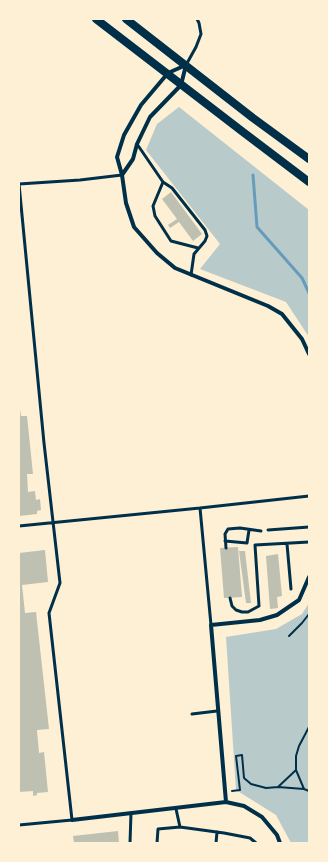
<!DOCTYPE html>
<style>
body{margin:0}
#map{position:relative;width:328px;height:862px;overflow:hidden;background:#fdf0d5;font-family:Jost,sans-serif}
canvas{display:block}
.frame{position:absolute;inset:0;border:20px solid #fdf0d5;pointer-events:none}
</style>
<div id="map">
<canvas width="328" height="862"></canvas>
<div class="frame"></div>
</div>
<script>
const ctx = document.querySelector('canvas').getContext('2d');
ctx.lineJoin = 'round';
function fill(path, color) { ctx.fillStyle = color; ctx.fill(path, 'evenodd'); }
const poly = rows => new Path2D(rows.map(r => 'M' + r).join(''));
function strokePath(path, color, width, dash) { ctx.strokeStyle = color; ctx.lineWidth = width; ctx.lineCap = dash ? 'butt' : 'round'; ctx.setLineDash(dash || []); ctx.stroke(path); }
fill(poly([
 [179,107,309,210,309,337,286,302,200,269,220,244,146,150,157,124],
 [309,603,309,843,291,843,276,815,236,790,226,637,276,629,302,614]
]), '#b9caca');
strokePath(poly([
 [253,175,257,227,302,278,309,293]
]), '#669bbc', 3);
fill(poly([
 [171,192,202,234,193,241,179,222,170,228,168,225,177,219,162,199],
 [19,409,20,409,21,416,27,416,33,474,27,474,28,492,35,491,36,500,40,499,41,510,37,511,37,514,19,516],
 [238,547,242,597,224,598,220,548],
 [45,550,48,582,22,585,25,613,36,612,49,729,37,730,39,753,44,752,48,792,37,793,37,795,33,796,33,791,19,792,19,553],
 [239,551,245,551,251,603,246,603],
 [278,554,282,596,277,597,278,608,270,609,266,556],
 [118,831,119,843,74,843,73,836]
]), '#bec0b2');
strokePath(poly([
 [289,636,302,623,309,614],
 [296,770,304,789],
 [278,787,296,770,296,756,299,746,309,727],
 [232,791,240,790,236,756,242,755,244,778,251,784,266,788,278,787,304,789,309,791]
]), '#003049', 2);
strokePath(poly([
 [186,65,196,47,201,34,199,23,197,19],
 [137,144,163,182,172,188,205,230,207,236,205,241,194,254,191,275],
 [163,182,153,206,155,216,171,241,198,248],
 [19,526,200,508],
 [268,530,309,527],
 [225,541,247,543,249,530],
 [287,544,291,589],
 [226,548,225,534,228,529,240,528,261,531],
 [230,598,232,606,236,610,242,612,248,612,259,606,255,545,309,542],
 [211,625,200,508,309,496],
 [192,714,217,711],
 [176,809,180,827],
 [19,825,72,820,49,613,60,583,44,443,19,184,80,180,122,175],
 [130,843,131,813],
 [157,843,158,829,180,827,224,833,250,838,256,843],
 [216,843,217,832]
]), '#003049', 3);
strokePath(poly([
 [186,65,168,73,141,105,124,135,117,157,122,175,126,203,134,227,157,253,175,268,268,306,282,314,302,339,309,354],
 [122,175,133,159,137,144,150,117,181,85,186,65],
 [226,802,211,625,260,620,277,615,299,600,309,577],
 [72,820,226,802,244,806,262,817,277,835,280,843]
]), '#003049', 4);
strokePath(poly([
 [96,19,243,132,309,182],
 [126,19,253,118,309,159]
]), '#003049', 8);
</script>
